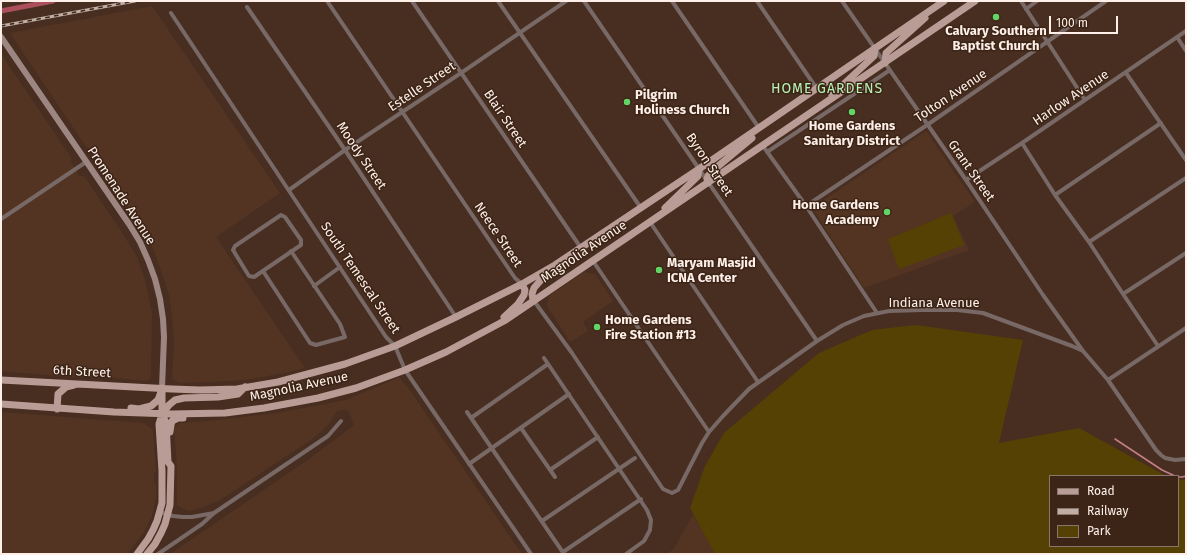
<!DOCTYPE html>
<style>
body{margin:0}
#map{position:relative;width:1187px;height:555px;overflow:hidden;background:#472e20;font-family:"Fira Sans",sans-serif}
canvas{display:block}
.frame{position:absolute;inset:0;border:2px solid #fef0e9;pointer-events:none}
.legend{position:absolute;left:1049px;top:475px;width:130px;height:72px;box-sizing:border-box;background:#3c2416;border:1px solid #8a766a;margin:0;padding:5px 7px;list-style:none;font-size:12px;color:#fef0e9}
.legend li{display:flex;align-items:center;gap:8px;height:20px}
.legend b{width:20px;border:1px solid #8a766a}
.scale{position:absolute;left:1049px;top:16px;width:69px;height:18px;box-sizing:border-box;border:2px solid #fef0e9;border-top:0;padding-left:5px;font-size:12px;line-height:14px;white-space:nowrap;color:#fef0e9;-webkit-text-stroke:3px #3c2416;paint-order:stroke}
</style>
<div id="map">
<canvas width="1187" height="555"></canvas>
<div class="frame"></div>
<ul class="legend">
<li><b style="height:5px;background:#ba9c96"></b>Road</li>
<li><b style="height:5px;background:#c1afa6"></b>Railway</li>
<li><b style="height:11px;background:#554104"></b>Park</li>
</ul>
<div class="scale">100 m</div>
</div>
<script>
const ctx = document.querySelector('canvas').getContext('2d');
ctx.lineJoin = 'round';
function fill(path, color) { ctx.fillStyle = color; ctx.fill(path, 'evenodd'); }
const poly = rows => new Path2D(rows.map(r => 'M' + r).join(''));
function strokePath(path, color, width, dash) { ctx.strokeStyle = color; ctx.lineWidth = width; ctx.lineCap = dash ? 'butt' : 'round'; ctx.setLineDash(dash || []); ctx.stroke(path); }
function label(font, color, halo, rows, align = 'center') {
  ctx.font = font + ' "Fira Sans",sans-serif'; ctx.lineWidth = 3; ctx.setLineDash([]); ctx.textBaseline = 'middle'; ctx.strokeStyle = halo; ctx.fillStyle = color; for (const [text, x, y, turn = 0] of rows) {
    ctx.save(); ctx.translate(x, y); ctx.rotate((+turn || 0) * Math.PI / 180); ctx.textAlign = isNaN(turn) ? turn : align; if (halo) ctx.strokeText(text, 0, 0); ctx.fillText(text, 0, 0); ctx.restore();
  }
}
fill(poly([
 [152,6,280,193,216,237,305,368,290,372,251,379,232,381,179,383,172,379,174,342,172,317,169,295,154,251,143,230,100,166,101,161,90,149,86,147,10,33],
 [1,54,71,157,71,162,79,176,84,176,125,237,137,257,145,280,152,312,151,378,146,381,106,377,70,377,1,371],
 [926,131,975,202,953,216,969,250,864,288,812,208],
 [584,272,595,274,613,301,583,322,588,331,570,342,547,306,549,296],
 [399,377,409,389,522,554,170,554,309,459,354,425,349,412,345,410,337,411,329,424,315,437,220,500,201,508,189,511,177,506,177,466,174,428,179,423,219,420,276,413,346,400],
 [1,412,144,423,153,430,156,471,154,473,154,481,156,484,156,497,152,516,144,532,128,553,1,554],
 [693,514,715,554,666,554,674,549]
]), '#533422');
fill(poly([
 [951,213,964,245,899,269,888,239],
 [916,325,1023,340,999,443,1079,428,1166,476,1050,476,1050,546,1178,546,1178,479,1186,480,1186,554,715,554,690,508,705,466,724,433,819,353,872,330]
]), '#554104');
strokePath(poly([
 [1115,439,1162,470,1175,476],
 [1178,477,1182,477,1186,476]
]), '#c47f86', 1.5);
strokePath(poly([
 [1,11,53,1]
]), '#ab4f5c', 5);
strokePath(poly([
 [327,1,515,278,523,285],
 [412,1,581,248],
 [498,1,641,208],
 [584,1,817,341],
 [672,1,759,128],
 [757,1,817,89],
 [842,1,966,180,1043,295,1083,351],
 [1021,1,1085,100],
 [247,7,345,150,456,317],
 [1026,9,1037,1],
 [171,13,386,337,395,346,405,370,531,554],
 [1177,37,1186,51],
 [1126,73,1186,160],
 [1022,143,1055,195,1089,242,1123,294,1158,346],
 [763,146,806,206,877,313],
 [767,152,890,70],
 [966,180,1022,143,1186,31],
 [289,190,345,150,461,73,566,1],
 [1055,195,1161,123],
 [806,206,927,125,1106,1],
 [281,215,285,217,301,240,301,245,254,277,249,276,233,250,235,246,281,215],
 [1,219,86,162],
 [650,222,758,382],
 [1089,242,1186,178],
 [593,261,709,432],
 [263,271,310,343,316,345,345,337,340,324,291,251],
 [314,286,340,267],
 [1123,294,1186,253],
 [534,301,572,353,663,489,672,493,678,490,702,443,709,432,723,416,749,389,817,341,843,325,864,316,889,311,922,310,957,310,983,313,1072,346,1083,351,1108,380,1156,450,1161,455,1165,458,1175,460,1186,459],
 [544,358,647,510,651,520,650,530,644,541,626,554],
 [1108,380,1186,328],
 [467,412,564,554],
 [471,418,548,364],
 [521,428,555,477],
 [469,464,569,394],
 [550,470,598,437],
 [159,512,173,516,183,517,192,517,214,513],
 [542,521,635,458],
 [563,552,641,499],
 [158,554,202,524,214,513,328,436,341,421]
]), '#786966', 4);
strokePath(poly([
 [1,37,129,224,140,242,148,260,155,279,160,299,163,319,164,337,162,388]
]), '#9d8681', 6);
strokePath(poly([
 [885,63,886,53,925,18],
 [832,95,874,56,875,48],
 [708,183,707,179,708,176,711,172,752,138],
 [665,208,698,176,699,169],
 [533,300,532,294,534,288,540,281,552,271],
 [504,317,518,304,524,295,525,290,522,284],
 [1,380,172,389,200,390,237,389,278,382,345,364,395,346,456,317,522,284,555,265,699,169,944,1],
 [1,404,114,412,172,414,225,413,264,408,318,398,356,388,405,370,446,352,504,321,975,1],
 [131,408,139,409,151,406,158,400,161,392],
 [57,409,58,394,66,387,74,385],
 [162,414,169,405,175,400,184,398,218,397,238,394,245,387],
 [170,432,171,425,172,421,178,418,183,418],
 [137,554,148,539,153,530,157,521,162,503,162,471,159,424,162,414,162,388],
 [147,554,155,544,161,533,165,524,170,505,171,466,168,462,166,423,162,414]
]), '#ba9c96', 7);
const rail = poly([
 [1,26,135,1]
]);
strokePath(rail, '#c1afa6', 3);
strokePath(rail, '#3c2416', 1.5, [4.5]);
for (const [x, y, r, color] of [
 [996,17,4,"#65d467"],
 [627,102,4,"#65d467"],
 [852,112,4,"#65d467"],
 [887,212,4,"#65d467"],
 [659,270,4,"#65d467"],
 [597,327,4,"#65d467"]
]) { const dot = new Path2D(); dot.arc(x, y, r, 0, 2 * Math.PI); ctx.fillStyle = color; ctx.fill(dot); strokePath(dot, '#3c2416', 1.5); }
label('bold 13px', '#fef0e9', '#3c2416', [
 ["Calvary Southern",996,31,"center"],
 ["Baptist Church",996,46,"center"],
 ["Pilgrim",635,95],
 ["Holiness Church",635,110],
 ["Home Gardens",852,126,"center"],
 ["Sanitary District",852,141,"center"],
 ["Home Gardens",879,205,"right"],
 ["Academy",879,220,"right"],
 ["Maryam Masjid",667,263],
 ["ICNA Center",667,278],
 ["Home Gardens",605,320],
 ["Fire Station #13",605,335]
], 'left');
label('13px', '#fef0e9', '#3c2416', [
 ["Estelle Street",422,87,-34],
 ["Tolton Avenue",951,96,-34],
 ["Harlow Avenue",1071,98,-34],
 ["Blair Street",505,119,56],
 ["Moody Street",361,156,56],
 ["Byron Street",709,165,56],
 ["Grant Street",971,171,55],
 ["Promenade Avenue",121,196,57],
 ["Neece Street",498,235,56],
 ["Magnolia Avenue",584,252,-34],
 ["South Temescal Street",360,278,56],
 ["Indiana Avenue",934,303],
 ["6th Street",82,372,3],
 ["Magnolia Avenue",299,387,-12]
]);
ctx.letterSpacing = '1px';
label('14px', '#b7f1b5', '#3c2416', [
 ["HOME GARDENS",827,89]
]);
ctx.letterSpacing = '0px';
</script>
